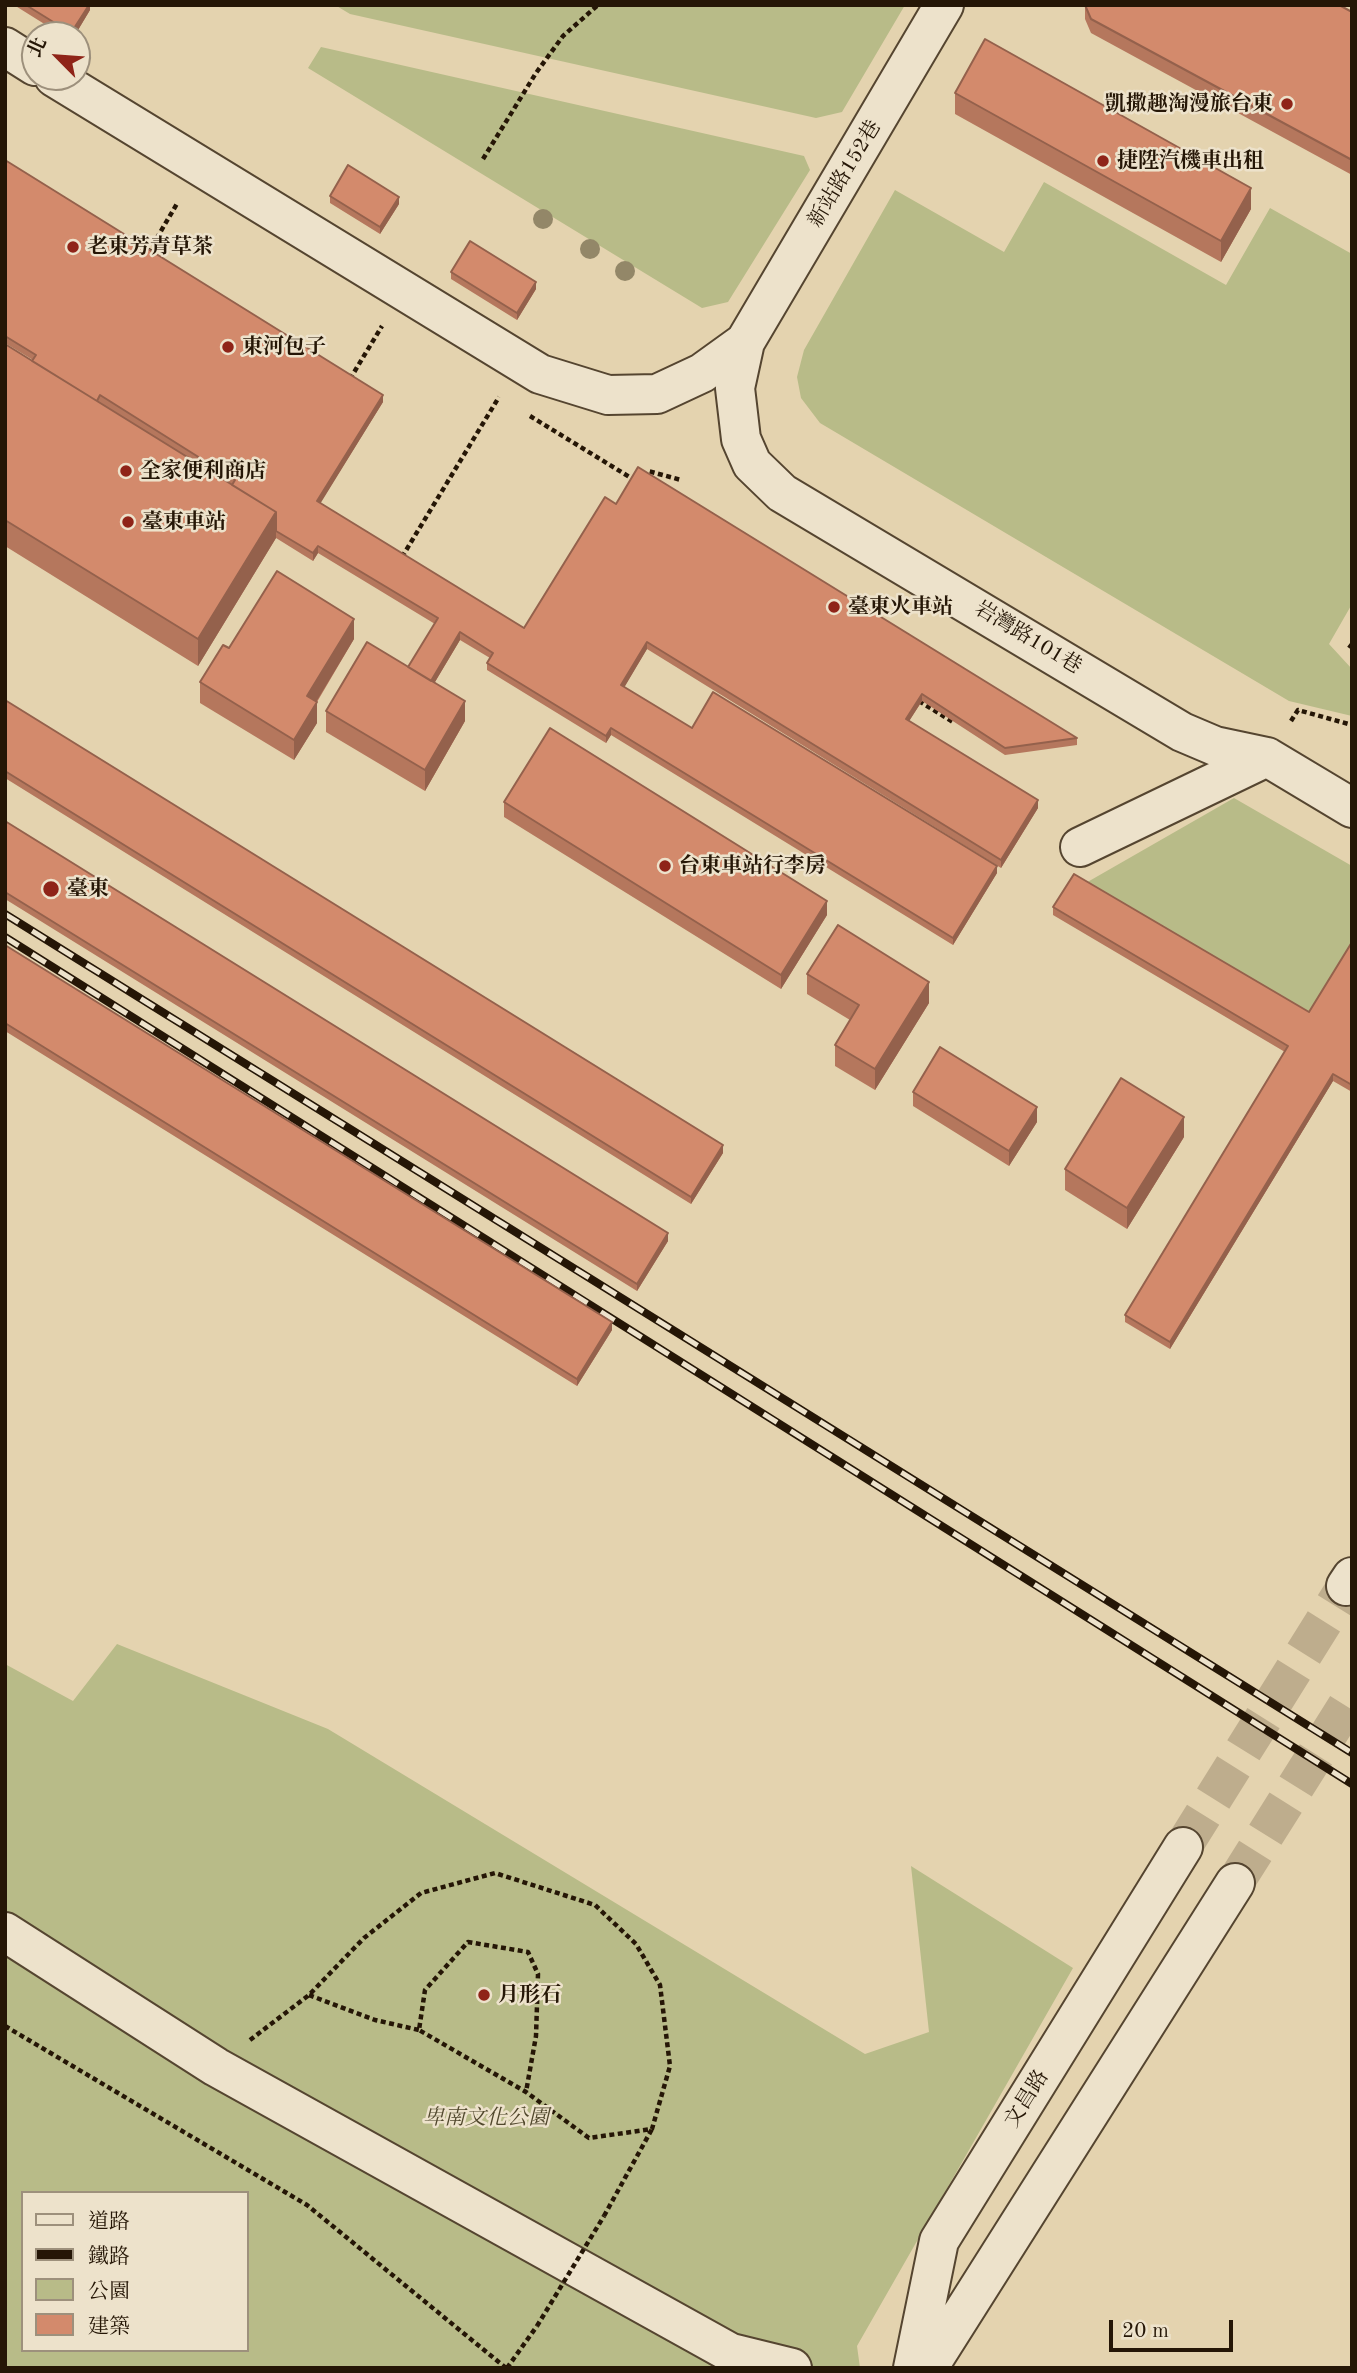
<!DOCTYPE html>
<meta charset="utf-8">
<style>
body{margin:0}
#map{position:relative;width:1357px;height:2373px;overflow:hidden;background:#e4d3af;font-family:"Old Standard TT","Noto Serif TC",serif}
canvas{display:block}
.frame{position:absolute;inset:0;border:7px solid #251606;pointer-events:none}
.legend{position:absolute;left:21px;top:2191px;width:228px;height:161px;box-sizing:border-box;background:#ede2cb;border:2px solid #9d907c;margin:0;padding:9px 12px;list-style:none;font-size:21px;color:#251606}
.legend li{display:flex;align-items:center;gap:14px;height:35px}
.legend b{width:35px;border:2px solid #9d907c}
.north{position:absolute;left:21px;top:21px;width:70px;height:70px;box-sizing:border-box;background:#ede2cb;border:2px solid #9d907c;border-radius:50%;rotate:295deg;font-size:19px;font-weight:700;line-height:28px;text-align:center;color:#251606}
.north::after{content:'';display:block;margin:auto;width:24px;height:32px;background:#8f2418;clip-path:polygon(50% 0,100% 100%,50% 72%,0 100%)}
.scale{position:absolute;left:1109px;top:2320px;width:124px;height:32px;box-sizing:border-box;border:4px solid #251606;border-top:0;padding-left:9px;font-size:21px;line-height:24px;white-space:nowrap;color:#251606;-webkit-text-stroke:5px #ede2cb;paint-order:stroke}
</style>
<div id="map">
<canvas width="1357" height="2373"></canvas>
<div class="frame"></div>
<ul class="legend">
<li><b style="height:9px;background:#ede2cb"></b>道路</li>
<li><b style="height:9px;background:#251606"></b>鐵路</li>
<li><b style="height:19px;background:#b8bb88"></b>公園</li>
<li><b style="height:19px;background:#d38a6c"></b>建築</li>
</ul>
<div class="north">北</div>
<div class="scale">20 m</div>
</div>
<script>
const ctx = document.querySelector('canvas').getContext('2d');
ctx.lineJoin = 'round';
function fill(path, color) { ctx.fillStyle = color; ctx.fill(path, 'evenodd'); }
const poly = rows => new Path2D(rows.map(r => 'M' + r).join(''));
function strokePath(path, color, width, dash) { ctx.strokeStyle = color; ctx.lineWidth = width; ctx.lineCap = dash ? 'butt' : 'round'; ctx.setLineDash(dash || []); ctx.stroke(path); }
function label(font, color, halo, rows, align = 'center') {
  ctx.font = font + ' "Old Standard TT","Noto Serif TC",serif'; ctx.lineWidth = 5; ctx.setLineDash([]); ctx.textBaseline = 'middle'; ctx.strokeStyle = halo; ctx.fillStyle = color; for (const [text, x, y, turn = 0] of rows) {
    ctx.save(); ctx.translate(x, y); ctx.rotate((+turn || 0) * Math.PI / 180); ctx.textAlign = isNaN(turn) ? turn : align; if (halo) ctx.strokeText(text, 0, 0); ctx.fillText(text, 0, 0); ctx.restore();
  }
}
fill(poly([
 [335,5,905,5,842,112,816,118,350,14],
 [321,47,804,156,810,170,728,302,702,308,308,68],
 [1044,182,1226,285,1270,208,1352,254,1352,604,1329,644,1352,669,1352,716,1289,701,820,423,801,398,797,377,804,350,895,190,1004,252],
 [1234,798,1352,866,1352,946,1309,1015,1084,884],
 [117,1644,328,1729,865,2054,929,2032,911,1866,1073,1968,857,2346,860,2368,5,2368,5,1664,73,1701],
 [23,2193,247,2193,247,2350,23,2350]
]), '#b8bb88');
strokePath(poly([
 [1183,1847,1346,1586],
 [1235,1883,1352,1697]
]), '#bead8d', 38, [38, 19]);
const minor = poly([
 [944,5,745,342,735,388,741,439,752,464,782,493,1182,732,1215,746,1267,757,1352,808],
 [5,47,35,66],
 [54,77,540,374,608,395,657,394,702,373,745,342],
 [1080,847,1267,757],
 [1346,1586,1352,1577],
 [5,1932,216,2067,731,2353,792,2368],
 [913,2368,939,2241,1183,1847],
 [928,2368,1235,1883]
]);
strokePath(minor, '#554530', 42);
strokePath(poly([
 [483,159,536,73,563,36,598,5],
 [148,253,178,202],
 [350,379,382,326],
 [530,416,636,481],
 [645,477,648,471,681,480],
 [402,557,499,397],
 [1352,644,1349,648,1352,651],
 [919,701,953,722],
 [1291,721,1298,710,1352,725],
 [309,1995,375,2020,419,2030],
 [5,2026,307,2205,506,2368],
 [250,2040,309,1995,364,1938,421,1893,495,1873,595,1905,636,1944,660,1985,670,2066,652,2129,589,2138,526,2092,419,2030,425,1990,468,1942,528,1952,538,1974,536,2036,526,2092],
 [604,2216,652,2129],
 [507,2368,537,2326]
]), '#251606', 4.5, [5, 3.5]);
strokePath(minor, '#ede2cb', 38);
const rail = poly([
 [5,914,1352,1753],
 [5,937,1352,1784]
]);
strokePath(rail, '#251606', 8);
strokePath(rail, '#ede2cb', 5, [16]);
strokePath(poly([
 [537,2326,604,2216]
]), '#251606', 4.5, [5, 3.5]);
ctx.fillStyle = '#938768';
for (const [x, y] of [
 [543,219],
 [590,249],
 [625,271]
]) { ctx.beginPath(); ctx.arc(x, y, 10, 0, 2 * Math.PI); ctx.fill(); }
fill(poly([
 [14,5,90,5,90,10,75,35,62,35],
 [1085,5,1352,12,1352,175,1091,33,1085,19],
 [955,93,1251,209,1221,262,955,114],
 [5,160,383,402,320,503,524,628,616,504,1077,738,1077,745,1005,755,922,701,909,721,1038,808,1001,868,647,649,624,687,692,728,997,873,953,945,611,735,606,743,487,670,487,663,490,658,460,640,435,682,465,721,425,791,326,732,326,711,408,667,435,624,318,553,313,561,276,538,198,666,5,546,5,344,32,361,33,360,5,343],
 [330,196,399,204,380,234,330,203],
 [451,272,536,289,517,320,451,279],
 [354,639,317,702,317,723,294,760,200,703,200,682,229,648],
 [5,700,723,1153,691,1204,5,778],
 [504,802,827,915,781,989,504,817],
 [5,821,668,1241,637,1291,5,899],
 [1053,907,1309,1012,1352,942,1352,1092,1333,1081,1170,1349,1125,1322,1125,1315,1285,1052,1053,915],
 [5,945,612,1330,577,1386,5,1031],
 [807,974,929,1003,875,1090,835,1066,835,1045,850,1020,807,994],
 [913,1092,1037,1122,1009,1166,913,1106],
 [1184,1137,1127,1229,1065,1190,1065,1169]
]), '#b5775d');
fill(poly([
 [89,5,90,5,90,10,75,35,71,35],
 [1251,188,1251,209,1221,262,1221,241],
 [399,197,399,204,380,234,380,227],
 [536,282,536,289,517,320,517,313],
 [383,395,383,402,317,509,317,501],
 [276,512,276,538,198,666,198,639],
 [318,546,318,553,313,561,313,553],
 [354,619,354,639,307,717,307,696],
 [460,632,460,640,426,697,426,690],
 [647,642,647,649,621,693,621,685],
 [922,694,922,701,906,726,906,719],
 [465,701,465,721,425,791,425,770],
 [317,702,317,723,294,760,294,740],
 [611,728,611,735,606,743,606,736],
 [1038,800,1038,808,1001,868,1001,860],
 [997,866,997,873,953,945,953,938],
 [827,901,827,915,781,989,781,975],
 [929,982,929,1003,875,1090,875,1069],
 [1333,1074,1333,1081,1170,1349,1170,1342],
 [1037,1107,1037,1122,1009,1166,1009,1151],
 [1184,1117,1184,1137,1127,1229,1127,1208],
 [723,1145,723,1153,691,1204,691,1197],
 [668,1233,668,1241,637,1291,637,1284],
 [612,1322,612,1330,577,1386,577,1379]
]), '#94614c');
const building = poly([
 [26,5,89,5,71,33,26,5],
 [1085,5,1339,5,1352,12,1352,160,1091,19,1085,5],
 [985,39,1251,188,1221,241,955,93,985,39],
 [5,160,383,395,317,501,524,628,605,497,616,504,638,467,1077,738,1005,748,922,694,906,719,1038,800,1001,860,647,642,621,685,692,728,713,692,997,866,953,938,611,728,606,736,487,663,493,653,460,632,431,681,408,667,438,618,318,546,313,553,276,531,276,512,232,485,235,480,100,395,97,401,32,361,36,355,5,336,5,160],
 [348,165,399,197,380,227,330,196,348,165],
 [470,241,536,282,517,313,451,272,470,241],
 [5,344,276,512,198,639,5,520,5,344],
 [277,571,354,619,307,696,317,702,294,740,200,682,223,645,229,648,277,571],
 [367,642,465,701,425,770,326,711,367,642],
 [5,700,723,1145,691,1197,5,771,5,700],
 [550,728,827,901,781,975,504,802,550,728],
 [5,821,668,1233,637,1284,5,892,5,821],
 [1074,874,1309,1012,1352,942,1352,1085,1333,1074,1170,1342,1125,1315,1288,1046,1053,907,1074,874],
 [838,925,929,982,875,1069,835,1045,859,1005,807,974,838,925],
 [5,945,612,1322,577,1379,5,1023,5,945],
 [940,1047,1037,1107,1009,1151,913,1092,940,1047],
 [1121,1078,1184,1117,1127,1208,1065,1169,1121,1078]
]);
fill(building, '#d38a6c');
strokePath(building, '#94614c', 2);
for (const [x, y, r, color] of [
 [1287,104,7,"#8f2418"],
 [1103,161,7,"#8f2418"],
 [73,247,7,"#8f2418"],
 [228,347,7,"#8f2418"],
 [126,471,7,"#8f2418"],
 [128,522,7,"#8f2418"],
 [834,607,7,"#8f2418"],
 [665,866,7,"#8f2418"],
 [51,889,9,"#8f2418"],
 [484,1995,7,"#8f2418"]
]) { const dot = new Path2D(); dot.arc(x, y, r, 0, 2 * Math.PI); ctx.fillStyle = color; ctx.fill(dot); strokePath(dot, '#ede2cb', 2.5); }
label('bold 21px', '#251606', '#ede2cb', [
 ["凱撒趣淘漫旅台東",1273,104,"right"],
 ["捷陞汽機車出租",1117,161],
 ["老東芳青草茶",87,247],
 ["東河包子",242,347],
 ["全家便利商店",140,471],
 ["臺東車站",142,522],
 ["臺東火車站",848,607],
 ["台東車站行李房",679,866],
 ["臺東",67,889],
 ["月形石",498,1995]
], 'left');
label('21px', '#251606', '#ede2cb', [
 ["新站路152巷",845,174,-59],
 ["岩灣路101巷",1028,638,31],
 ["文昌路",1027,2099,-58]
]);
label('italic 21px', '#51482d', '#ede2cb', [
 ["卑南文化公園",486,2118]
]);
</script>
